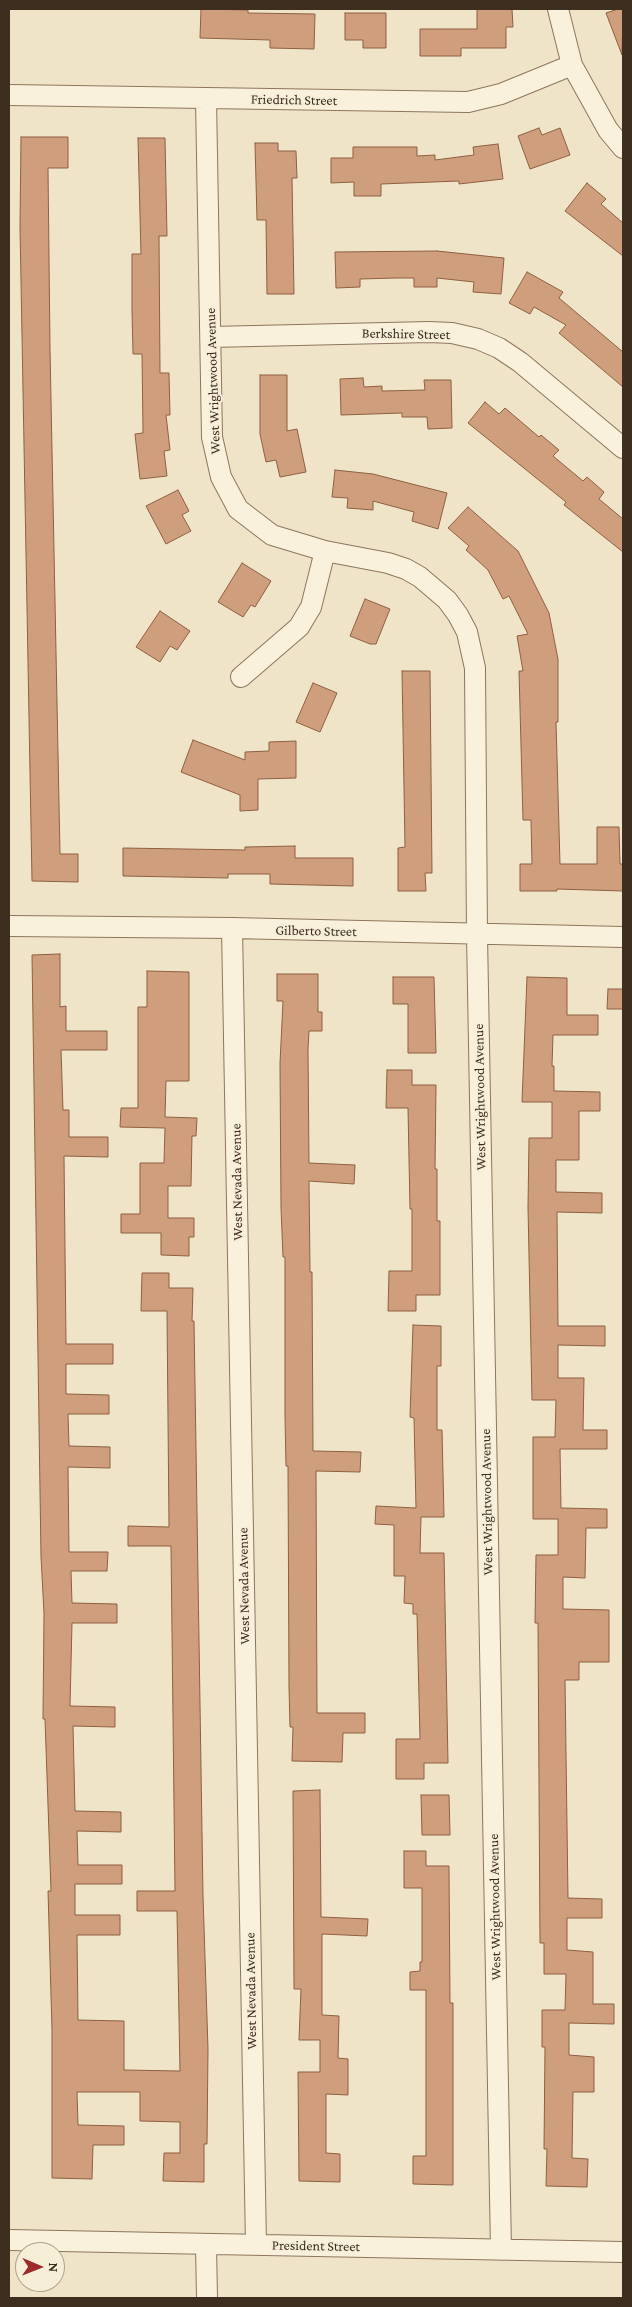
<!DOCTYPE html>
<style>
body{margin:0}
#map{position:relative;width:632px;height:2307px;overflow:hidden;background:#f0e4c8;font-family:"Crimson Pro",serif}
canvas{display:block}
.frame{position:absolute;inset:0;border:10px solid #3d2e20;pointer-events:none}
.north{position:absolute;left:15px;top:2242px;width:50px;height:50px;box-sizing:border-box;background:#f7eed8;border:1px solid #ada18e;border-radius:50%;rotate:91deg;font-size:14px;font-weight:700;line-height:20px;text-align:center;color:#3d2e20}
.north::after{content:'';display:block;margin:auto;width:18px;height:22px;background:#9e2a2b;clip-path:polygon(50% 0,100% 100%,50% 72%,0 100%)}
</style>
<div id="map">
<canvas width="632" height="2307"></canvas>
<div class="frame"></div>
<div class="north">N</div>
</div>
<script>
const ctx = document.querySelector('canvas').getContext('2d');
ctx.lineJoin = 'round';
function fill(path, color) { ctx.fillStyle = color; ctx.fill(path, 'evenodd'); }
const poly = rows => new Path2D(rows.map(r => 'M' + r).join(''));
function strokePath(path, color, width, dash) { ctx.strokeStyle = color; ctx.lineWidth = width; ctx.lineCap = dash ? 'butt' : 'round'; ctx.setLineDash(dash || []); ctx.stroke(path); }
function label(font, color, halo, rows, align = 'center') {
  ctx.font = font + ' "Crimson Pro",serif'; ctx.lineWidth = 4; ctx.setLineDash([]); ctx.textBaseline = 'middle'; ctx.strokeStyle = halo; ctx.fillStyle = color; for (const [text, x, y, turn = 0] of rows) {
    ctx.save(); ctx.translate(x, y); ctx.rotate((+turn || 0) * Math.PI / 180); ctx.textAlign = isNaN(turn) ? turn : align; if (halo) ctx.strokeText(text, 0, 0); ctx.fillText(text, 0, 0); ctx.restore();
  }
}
const building = poly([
 [201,9,248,10,248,13,315,14,314,49,270,48,270,40,200,38,201,9],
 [477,9,512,9,513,27,506,27,506,48,461,48,461,56,420,56,420,29,477,29,477,9],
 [618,9,623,9,622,55,606,13,618,9],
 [345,13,386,13,386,48,363,48,363,40,345,40,345,13],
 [539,128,542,135,560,128,570,155,530,169,518,136,539,128],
 [21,137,68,137,68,168,48,168,50,349,60,854,78,854,78,882,32,881,20,227,21,137],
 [138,138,165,138,167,236,159,236,160,373,169,373,170,415,166,415,170,450,164,451,167,476,140,479,135,434,143,433,142,354,133,354,132,311,132,254,141,254,138,138],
 [255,143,278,143,278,151,296,151,297,178,292,178,294,294,267,294,266,220,257,220,255,143],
 [498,144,503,179,459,184,459,181,381,184,381,196,354,196,354,182,331,183,331,158,353,158,353,147,417,147,417,156,435,155,435,160,474,155,473,147,498,144],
 [587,183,606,199,601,204,623,223,623,256,565,211,587,183],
 [437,251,504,258,501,294,473,292,474,282,437,278,437,287,414,287,414,278,396,278,360,279,360,287,336,288,335,252,437,251],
 [527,272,563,292,559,298,623,352,623,387,559,333,566,325,534,307,530,314,509,303,527,272],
 [260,375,287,375,287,431,297,429,306,472,280,477,276,460,266,462,260,434,260,375],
 [363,378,364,387,382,386,382,391,425,390,424,380,451,380,452,428,428,429,427,417,402,417,402,413,341,415,340,379,363,378],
 [485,402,499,414,505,408,539,437,541,435,559,450,553,456,583,481,587,477,604,492,599,499,623,519,623,552,564,505,566,502,468,423,485,402],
 [335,470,373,474,447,493,438,529,412,521,414,512,373,501,373,510,347,508,348,498,332,497,335,470],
 [178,490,189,511,182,515,191,531,166,544,146,506,178,490],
 [468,507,518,551,549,613,558,659,558,722,556,722,560,864,597,864,597,827,619,827,620,864,623,864,623,891,557,889,557,891,520,891,520,864,532,864,531,820,523,820,519,671,523,671,517,636,528,634,509,596,503,599,488,570,466,550,469,546,448,528,468,507],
 [242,563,271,581,255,607,251,605,243,617,218,602,242,563],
 [365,599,390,609,376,644,370,644,350,636,365,599],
 [160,611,190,631,177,650,170,646,160,662,136,647,160,611],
 [402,671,430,671,432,873,425,873,426,891,398,891,398,848,405,847,402,671],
 [313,683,337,693,320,732,296,722,313,683],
 [193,740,245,760,245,752,269,751,269,742,296,741,296,778,258,779,258,810,240,811,240,795,181,772,193,740],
 [295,846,295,858,353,858,353,886,270,884,270,874,228,874,228,878,123,876,123,848,245,850,245,847,295,846],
 [60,954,60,1007,66,1006,66,1031,107,1031,107,1050,61,1050,63,1110,69,1110,69,1137,108,1137,108,1157,64,1156,66,1344,113,1344,113,1364,66,1364,66,1394,109,1395,109,1414,68,1414,69,1446,110,1447,110,1468,68,1467,69,1552,108,1552,107,1571,71,1571,72,1603,117,1604,117,1623,72,1623,70,1706,115,1707,115,1727,73,1726,75,1811,121,1812,121,1832,77,1831,78,1865,122,1865,122,1884,75,1884,75,1915,120,1915,120,1935,77,1935,78,2020,124,2021,124,2070,180,2071,177,1911,137,1911,137,1891,175,1891,171,1546,128,1546,128,1526,169,1527,167,1311,141,1311,142,1273,169,1273,169,1288,193,1288,192,1321,194,1321,203,1896,208,2049,207,2144,204,2144,204,2182,163,2181,164,2153,180,2153,180,2122,140,2121,140,2092,77,2092,78,2125,124,2126,124,2145,93,2145,92,2179,52,2178,52,2030,48,1891,51,1891,45,1719,43,1719,44,1613,41,1557,32,955,60,954],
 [147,971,189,972,189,1081,166,1081,165,1117,197,1118,196,1136,192,1136,191,1186,168,1186,168,1218,194,1218,194,1237,189,1237,189,1256,161,1255,161,1233,121,1233,121,1214,140,1214,140,1163,164,1163,165,1128,120,1127,121,1108,138,1108,138,1007,147,1007,147,971],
 [277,974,318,974,318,1012,322,1012,322,1031,309,1031,308,1049,309,1163,355,1165,354,1184,309,1181,310,1272,312,1272,313,1451,361,1452,360,1472,316,1471,317,1713,365,1713,365,1733,343,1733,342,1762,292,1761,293,1727,290,1727,289,1687,288,1466,286,1466,285,1416,285,1257,283,1257,281,1208,280,1063,283,1001,277,1001,277,974],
 [393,977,434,977,436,1053,408,1053,408,1004,393,1004,393,977],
 [527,977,567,978,567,1015,598,1015,598,1035,553,1035,552,1066,554,1066,554,1091,600,1092,600,1111,579,1111,579,1160,556,1160,556,1192,602,1193,602,1213,557,1212,558,1326,605,1326,605,1346,558,1345,558,1378,584,1378,583,1430,607,1430,607,1449,560,1449,561,1508,607,1509,607,1528,586,1528,585,1578,563,1577,563,1609,609,1610,609,1662,579,1662,579,1680,565,1680,568,1898,602,1899,602,1918,567,1918,567,1950,593,1952,593,2004,614,2004,614,2024,569,2023,569,2055,594,2057,594,2092,573,2092,572,2158,588,2159,587,2187,546,2186,547,2149,544,2149,545,2047,542,2047,542,2010,565,2010,566,1974,544,1974,544,1943,540,1943,538,1623,535,1623,536,1555,558,1555,558,1519,533,1519,533,1437,555,1437,556,1400,532,1400,528,1207,529,1138,552,1138,552,1102,522,1102,527,977],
 [608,989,623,989,623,1009,607,1009,608,989],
 [387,1070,412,1070,412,1085,436,1085,435,1169,437,1169,437,1221,440,1221,440,1295,416,1295,416,1311,388,1311,389,1271,412,1271,412,1209,410,1209,408,1108,386,1108,387,1070],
 [413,1325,441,1326,441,1366,437,1366,437,1430,442,1430,444,1517,421,1517,420,1553,444,1553,448,1763,424,1763,424,1779,396,1779,396,1739,420,1739,417,1614,413,1614,413,1604,404,1603,405,1576,394,1576,394,1525,375,1524,376,1506,416,1508,414,1418,410,1417,413,1325],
 [320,1790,321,1917,368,1919,367,1936,322,1934,322,2015,339,2016,338,2058,348,2059,348,2095,326,2094,326,2153,340,2154,340,2182,299,2181,298,2072,320,2072,320,2040,299,2040,301,1989,294,1989,293,1791,320,1790],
 [421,1795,449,1795,450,1835,422,1835,421,1795],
 [404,1851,426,1851,426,1866,449,1866,450,2003,453,2003,453,2185,413,2184,413,2156,426,2156,426,1990,410,1990,410,1972,420,1971,420,1962,422,1962,422,1888,404,1888,404,1851]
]);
fill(building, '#cf9f7d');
strokePath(building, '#8d5f41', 1);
const street = poly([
 [558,9,572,65,608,130,623,148],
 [9,95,468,102,501,94,572,65],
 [206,99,212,437,221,477,238,509,272,535,325,551,388,563,406,569,420,577,447,600,458,615,467,632,475,668,477,935,501,2250],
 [211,337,429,332,452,333,478,339,499,348,520,362,623,448],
 [241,677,299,627,311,607,325,551],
 [9,926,232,928,623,937],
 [232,928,256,2245],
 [9,2240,623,2252],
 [206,2245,207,2298]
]);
strokePath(street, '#8d765c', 22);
strokePath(street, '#faf1dc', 20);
label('14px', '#3d2e20', '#f7eed8', [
 ["Friedrich Street",294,100,1],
 ["Berkshire Street",406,334,1],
 ["West Wrightwood Avenue",213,381,-92],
 ["Gilberto Street",316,931,1],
 ["West Wrightwood Avenue",480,1097,-91],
 ["West Nevada Avenue",237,1182,-91],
 ["West Wrightwood Avenue",487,1502,-91],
 ["West Nevada Avenue",244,1586,-91],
 ["West Wrightwood Avenue",495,1907,-91],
 ["West Nevada Avenue",251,1991,-91],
 ["President Street",316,2246,1]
]);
</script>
